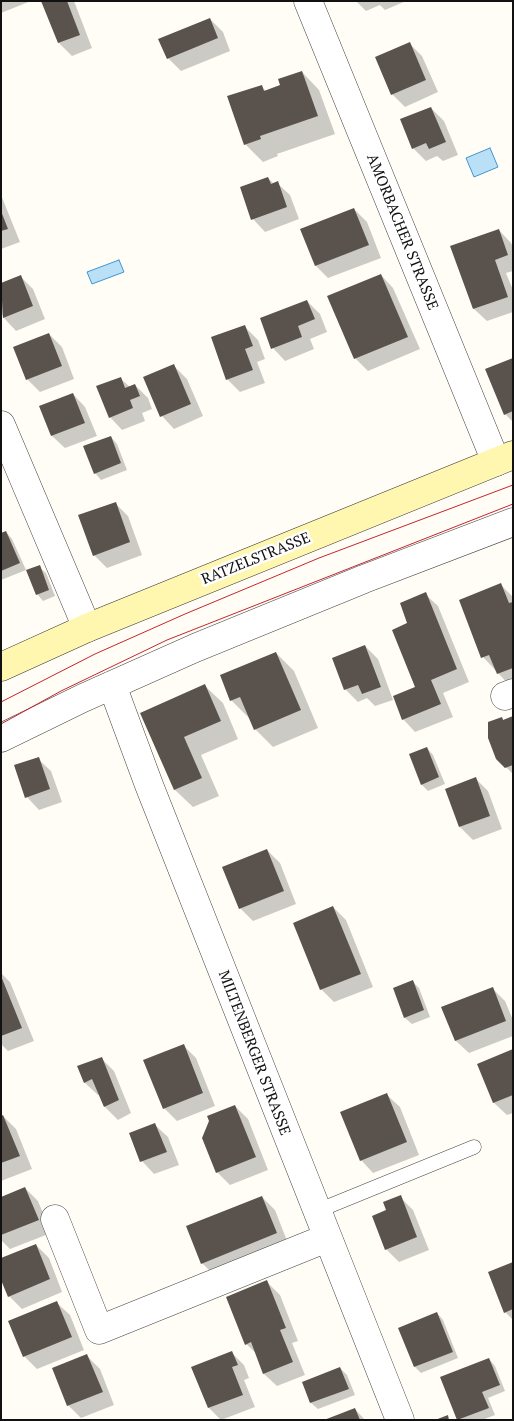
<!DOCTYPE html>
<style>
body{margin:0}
#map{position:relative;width:514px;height:1421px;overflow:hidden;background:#fffdf5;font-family:"PT Serif",serif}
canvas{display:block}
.frame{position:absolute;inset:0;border:2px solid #111;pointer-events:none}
</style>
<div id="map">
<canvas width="514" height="1421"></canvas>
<div class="frame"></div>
</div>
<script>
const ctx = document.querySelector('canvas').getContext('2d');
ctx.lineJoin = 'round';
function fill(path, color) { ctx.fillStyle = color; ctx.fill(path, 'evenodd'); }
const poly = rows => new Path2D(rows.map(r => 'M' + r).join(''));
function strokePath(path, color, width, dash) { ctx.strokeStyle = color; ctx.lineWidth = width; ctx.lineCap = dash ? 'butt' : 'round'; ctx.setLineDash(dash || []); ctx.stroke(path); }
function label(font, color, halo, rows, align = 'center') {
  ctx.font = font + ' "PT Serif",serif'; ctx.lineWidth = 5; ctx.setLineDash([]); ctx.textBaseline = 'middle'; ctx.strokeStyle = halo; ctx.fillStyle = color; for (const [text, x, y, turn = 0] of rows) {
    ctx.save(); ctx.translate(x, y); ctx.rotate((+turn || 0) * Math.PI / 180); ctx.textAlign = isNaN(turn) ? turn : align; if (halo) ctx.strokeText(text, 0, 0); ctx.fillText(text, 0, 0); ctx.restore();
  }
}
const water = poly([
 [490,148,498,167,474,177,466,158,490,148],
 [119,260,124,272,92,284,87,272,119,260]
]);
fill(water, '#b9e0f7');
strokePath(water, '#3f96cf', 1);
fill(poly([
 [1,1,31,1,1,13],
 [43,1,74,1,92,48,72,56,59,43],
 [356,1,406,1,385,10,380,5,366,11],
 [210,19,223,32,230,51,181,71,168,58],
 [410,44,422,56,438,92,405,107,392,94],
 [302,72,319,90,335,134,277,154,278,156,263,162,245,144,261,86,266,91,281,86],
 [431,108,444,121,458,155,443,161,437,156,426,161,413,148],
 [268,178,274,184,277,183,290,195,299,219,265,232,253,219],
 [1,195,20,242,1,249],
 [354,209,367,222,381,258,328,278,316,266],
 [499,230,511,243,513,247,513,271,506,273,513,290,513,312,487,321,474,309,452,247],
 [381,275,393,288,420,349,368,371,355,358,329,297],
 [20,276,33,289,45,319,16,331,4,318,1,312,1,284],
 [307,301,320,314,327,332,310,339,314,349,285,361,273,348],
 [245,327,258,340,265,359,257,362,265,383,240,392,227,379],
 [49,334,62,347,74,379,40,392,27,379],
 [513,359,513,422,505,414],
 [174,366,187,379,203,416,174,429,162,416],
 [120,378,130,387,135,385,148,398,152,409,142,413,145,421,122,430,110,417],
 [73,394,85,407,97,436,65,448,52,436,41,407],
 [111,437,117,444,127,470,101,480,95,473],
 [115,503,128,516,142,555,107,568,94,555],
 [6,532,12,539,26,570,1,580,1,534],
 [39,567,46,573,55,596,43,601,37,594],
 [501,585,513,597,513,689,483,657],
 [425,594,438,606,469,682,443,693,453,717,415,732,403,719,417,688,409,623],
 [365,646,378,659,393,700,375,706,367,698,358,702,345,689],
 [276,653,294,671,318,728,273,747,255,729,249,718,231,700],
 [205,686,223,703,238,739,201,755,219,796,193,807,175,790,142,713],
 [513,717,513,774,506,767,502,718,504,721],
 [427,748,433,755,445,784,428,791,422,785],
 [38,759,51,771,62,802,39,810,27,797],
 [475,778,488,791,502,829,473,840,460,827,446,790],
 [267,850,280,863,296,904,253,921,240,908],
 [333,907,346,920,373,987,334,1002,321,989],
 [1,973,10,982,34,1041,8,1051,1,1044],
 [412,981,419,988,430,1017,412,1024,405,1018,394,988],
 [492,988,505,1001,513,1020,513,1036,469,1053,456,1041,443,1008],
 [183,1045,196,1058,215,1106,177,1121,164,1108],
 [513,1051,513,1113,507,1115,494,1103,479,1064],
 [101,1058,114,1071,131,1113,118,1120,105,1107,100,1094,98,1095,85,1083,79,1067],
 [387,1095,400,1107,419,1155,373,1173,361,1160],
 [235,1106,248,1119,268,1170,230,1185,217,1172,203,1138],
 [3,1116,16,1129,32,1169,1,1181,1,1117],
 [155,1125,168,1137,179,1165,154,1174,142,1161],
 [25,1188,38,1201,51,1233,10,1249,1,1240,1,1198],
 [262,1197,275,1210,289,1246,215,1276,202,1263],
 [400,1197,413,1210,429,1250,399,1262,386,1249,388,1211],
 [36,1245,49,1258,62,1292,22,1309,9,1296],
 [513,1263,513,1320,505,1312],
 [267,1282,280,1295,298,1341,292,1343,305,1375,277,1386,264,1374,257,1354,246,1344],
 [57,1303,70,1315,84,1350,37,1369,24,1356],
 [437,1313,443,1320,458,1358,421,1373,415,1367],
 [231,1352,244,1365,249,1378,244,1380,255,1407,221,1420,209,1408],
 [87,1356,100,1369,114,1405,81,1418,68,1405],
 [489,1359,495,1366,505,1391,488,1398,495,1415,482,1420,458,1420,442,1378],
 [340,1368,347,1375,355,1395,318,1409,311,1403,303,1383],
 [355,1409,365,1420,327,1420]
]), '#0003');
fill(poly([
 [41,1,67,1,80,35,58,43],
 [210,18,218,38,167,59,158,39],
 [410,42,426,80,391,95,375,57],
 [302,71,318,116,260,136,261,139,244,145,227,96,262,85,264,91,280,85,278,79],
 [431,107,446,142,429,149,426,143,412,149,400,119],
 [268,177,271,184,278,181,287,207,251,220,240,187],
 [354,208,369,245,315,266,300,229],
 [1,211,8,229,1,231],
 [499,229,508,255,495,260,508,297,473,309,450,246],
 [381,274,408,337,354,359,327,296],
 [21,275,33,306,3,318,1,283],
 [307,300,315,319,298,326,302,337,271,349,260,318],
 [245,325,253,346,245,349,253,370,226,380,211,337],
 [49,333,62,366,26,380,13,347],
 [513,358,513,411,504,415,485,369],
 [174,364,191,404,160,417,143,377],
 [121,377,125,388,135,384,140,396,130,400,133,408,109,418,96,386],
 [73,393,85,423,51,436,39,406],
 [111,436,121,463,94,474,83,446],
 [116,502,130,542,93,556,78,515],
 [6,531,20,563,1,571,1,533],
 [40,565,49,590,36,595,26,570],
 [501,583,509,603,513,602,513,668,497,674,489,655,481,658,459,600],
 [426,592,457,669,431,680,441,704,402,720,393,696,415,687,392,630,407,623,400,603],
 [365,645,381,687,362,694,358,685,344,690,332,658],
 [276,652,301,710,254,730,240,697,230,701,220,675],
 [205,684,221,721,184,737,202,778,174,790,140,713],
 [513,716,513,765,505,768,496,759,488,738,488,722,502,717,503,720],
 [427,747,439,777,421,785,409,754],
 [39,757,50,789,25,798,14,765],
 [476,777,490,816,459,827,445,789],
 [267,849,284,891,239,909,222,867],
 [333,906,361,974,320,990,293,923],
 [1,976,22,1028,1,1036],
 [413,980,424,1010,404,1018,393,988],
 [493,987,506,1021,455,1041,441,1007],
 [184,1044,203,1093,163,1109,143,1060],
 [513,1049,513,1095,493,1103,477,1064],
 [102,1057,119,1100,104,1107,92,1079,84,1083,77,1066],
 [387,1093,407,1142,360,1161,340,1112],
 [235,1105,256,1157,216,1173,202,1138,209,1121,207,1116],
 [3,1115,20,1156,1,1163,1,1116],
 [155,1123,167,1152,140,1162,129,1133],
 [25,1187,39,1220,1,1235,1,1197],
 [401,1195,417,1237,385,1250,372,1216,386,1210,383,1202],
 [262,1196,277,1233,201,1264,186,1226],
 [36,1244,50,1279,8,1297,1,1280,1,1258],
 [513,1262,513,1309,504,1313,488,1272],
 [267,1280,286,1328,280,1330,293,1362,263,1374,251,1342,245,1345,226,1297],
 [57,1301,72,1337,23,1357,8,1321],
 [437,1312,453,1352,414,1367,398,1328],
 [232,1351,238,1365,232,1367,243,1395,208,1408,191,1367],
 [87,1354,103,1392,67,1406,52,1368],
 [489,1358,500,1385,482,1392,489,1408,457,1420,440,1377],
 [340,1367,349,1389,310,1403,302,1382],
 [355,1408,360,1420,324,1420],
 [448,1415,449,1420,435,1420]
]), '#5a524d');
const lane = poly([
 [317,1211,474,1147]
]);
const street = poly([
 [308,1,496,462],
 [1,425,87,628],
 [112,685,149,785,400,1420],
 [505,696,513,693],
 [1,738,83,698,195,648,364,579,513,522],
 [55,1219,99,1330,327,1238]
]);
const secondary = poly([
 [1,667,87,628,513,455]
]);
strokePath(lane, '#444', 15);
strokePath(street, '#444', 29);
strokePath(secondary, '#333', 29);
strokePath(lane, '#fff', 14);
strokePath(street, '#fff', 28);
strokePath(secondary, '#fff6b0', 28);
strokePath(poly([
 [1,702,95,654,185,614,319,558,513,485],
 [1,724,61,691,167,640,513,504]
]), '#c4262e', 1);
label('15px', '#111', '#fff', [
 ["AMORBACHER STRASSE",402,232,68],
 ["RATZELSTRASSE",256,559,-22],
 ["MILTENBERGER STRASSE",254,1053,69]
]);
</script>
